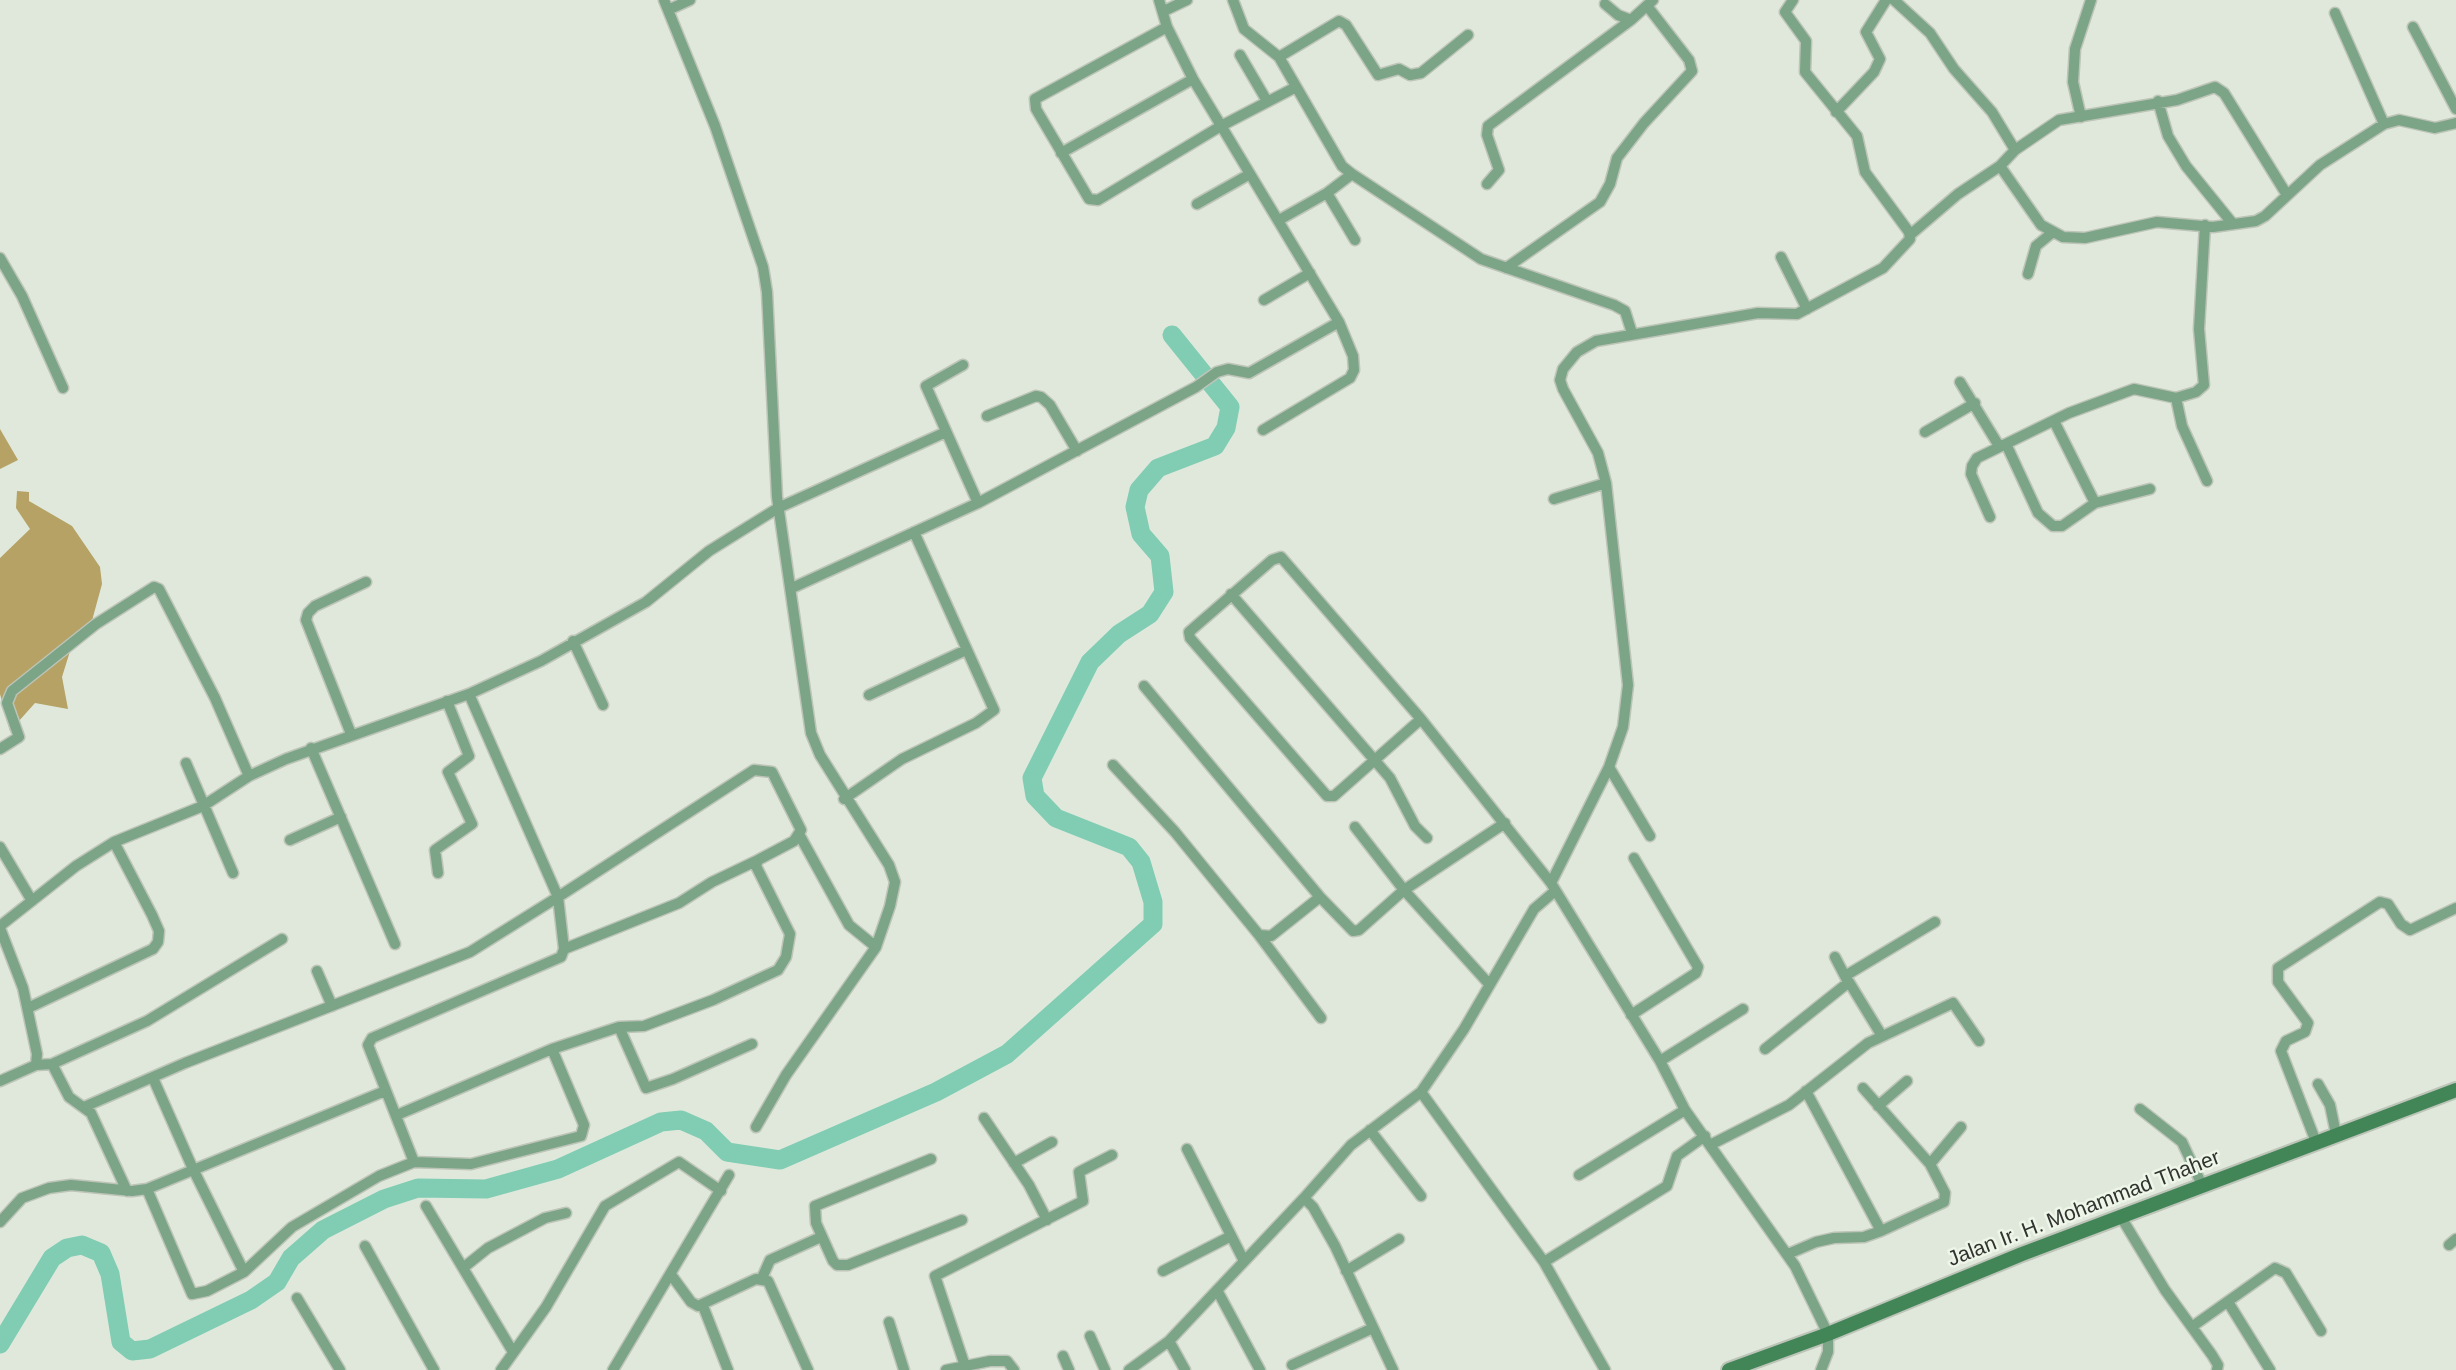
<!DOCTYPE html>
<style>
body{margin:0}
canvas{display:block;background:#e0e8db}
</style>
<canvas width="2456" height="1370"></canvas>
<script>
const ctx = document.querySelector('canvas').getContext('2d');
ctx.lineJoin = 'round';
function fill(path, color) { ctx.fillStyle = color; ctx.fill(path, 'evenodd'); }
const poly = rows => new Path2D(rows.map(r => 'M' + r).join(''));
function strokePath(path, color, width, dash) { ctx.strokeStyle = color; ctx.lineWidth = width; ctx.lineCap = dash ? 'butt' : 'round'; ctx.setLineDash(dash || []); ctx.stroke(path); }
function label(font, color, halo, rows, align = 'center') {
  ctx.font = font + ' Helvetica,sans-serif'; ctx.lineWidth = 5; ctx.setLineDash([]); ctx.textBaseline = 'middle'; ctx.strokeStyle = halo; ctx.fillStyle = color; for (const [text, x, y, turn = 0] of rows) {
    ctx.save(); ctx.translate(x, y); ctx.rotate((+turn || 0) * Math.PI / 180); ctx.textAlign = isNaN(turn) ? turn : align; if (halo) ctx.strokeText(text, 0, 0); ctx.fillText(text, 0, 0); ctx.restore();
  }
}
fill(poly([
 [0,429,18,460,0,469],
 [17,491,29,492,29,501,72,526,100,567,102,584,90,628,71,648,62,677,68,709,35,703,10,731,0,694,0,558,30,529,16,508]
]), '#b5a264');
strokePath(poly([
 [0,1344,52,1258,67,1248,82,1245,101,1253,110,1274,121,1342,132,1351,150,1349,251,1300,277,1282,291,1258,323,1230,384,1199,418,1188,486,1189,558,1169,661,1122,681,1120,706,1131,727,1152,780,1160,936,1092,1007,1054,1153,924,1153,902,1141,862,1129,847,1056,818,1035,796,1032,778,1090,662,1119,634,1150,614,1164,592,1160,556,1141,534,1135,507,1139,490,1158,468,1215,446,1226,428,1230,407,1172,335]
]), '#80cdb4', 19);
const street = poly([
 [664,0,715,126,763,267,767,292,777,497,811,733,820,755,889,865,895,882,890,906,876,947,786,1075,756,1127],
 [1233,0,1244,29,1279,57,1342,166,1352,174,1481,259,1614,305,1625,311,1632,333],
 [1793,0,1785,12,1806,41,1805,72,1857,136,1865,172,1909,232,1910,239,1883,268,1797,314,1758,313,1596,341,1577,352,1563,369,1560,380,1563,389,1598,453,1606,483,1628,685,1623,727,1609,767,1551,883,1660,1061,1685,1110,1795,1266,1828,1334,1828,1352,1821,1370],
 [1894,0,1930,33,1954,69,1992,112,2015,150,2000,166,1958,194,1910,235],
 [1605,4,1618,15,1631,20,1653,0],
 [668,10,690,0],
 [1164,11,1187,0],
 [2335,13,2384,124],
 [1167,27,1035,99,1036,109,1089,199,1098,200,1221,126,1296,87],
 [2413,27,2456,109],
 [1240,55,1267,101],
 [1279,57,1339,21,1346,25,1378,75,1399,69,1410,75,1421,73,1468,35],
 [2158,101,2168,136,2186,166,2233,224],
 [1836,112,1874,72,1880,59,1866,32,1886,0],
 [2081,117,2073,82,2075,49,2091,0],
 [2015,150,2059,120,2177,100,2215,87,2224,93,2287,195],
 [1061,153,1193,79],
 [2000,166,2041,225,2063,237,2085,238,2157,222,2213,227,2256,221,2265,216,2320,165,2384,124,2399,120,2435,128,2456,123],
 [1487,184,1499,170,1487,135,1488,126,1631,20],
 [1327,193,1355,240],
 [1197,204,1250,174],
 [1279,220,1327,193,1352,174],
 [1781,257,1807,309],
 [0,258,22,296,63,388],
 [1506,268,1600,202,1610,184,1617,158,1644,123,1692,71,1689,60,1648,7],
 [2028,274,2036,246,2053,232],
 [1264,300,1310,273],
 [963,365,926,386,978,503],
 [1960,382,1999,446],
 [2176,398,2182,426,2207,481],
 [987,416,1036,396,1041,397,1050,405,1077,451],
 [2054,421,2095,503],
 [1263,430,1350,378,1354,370,1353,356,1339,322],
 [1925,432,1975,403],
 [2007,446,2038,513,2053,526,2062,526,2095,503,2150,489],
 [1554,499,1606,483],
 [1990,517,1971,474,1972,466,1977,458,2069,413,2134,389,2176,398,2196,392,2204,385,2199,329,2205,225],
 [792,588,978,503,1196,387,1217,372,1228,369,1249,373,1339,322,1193,79,1167,27,1159,0],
 [1231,594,1390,778,1415,826,1427,838],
 [573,641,603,705],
 [1144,686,1320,897,1353,931,1359,930,1404,890,1505,823],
 [869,695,966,650],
 [1421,719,1334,796,1327,796,1190,638,1189,632,1272,560,1281,557,1421,719,1551,883],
 [351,734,306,620,308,613,315,606,366,582],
 [311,748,395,944],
 [0,749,19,737,7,703,12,691,96,624,154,587,159,589,215,698,249,776],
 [186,763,233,873],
 [1113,765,1175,832,1259,935,1271,936,1320,897],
 [1609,767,1650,836],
 [844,799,902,759,976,723,994,710,914,532],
 [1355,827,1404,890,1489,984],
 [800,836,849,925,876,947],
 [290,840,341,817],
 [0,847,32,901],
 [438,873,435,850,472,824,448,772,469,756,447,701],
 [0,926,76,866,114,842,203,806,249,776,286,759,469,694,541,661,646,602,709,551,778,508,946,432],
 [0,928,23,988,37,1054,36,1065,0,1081],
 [1259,935,1321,1018],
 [564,949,679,903,712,882,758,860],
 [1835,957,1848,982],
 [317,971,332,1006],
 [1845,976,1935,922],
 [28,1008,153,949,158,942,159,931,152,915,114,842],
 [1631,1015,1696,973,1698,967,1634,858],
 [619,1027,646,1088,673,1079,752,1044],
 [1765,1049,1849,982,1882,1036],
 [1660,1061,1743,1009],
 [52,1064,147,1021,282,939],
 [36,1065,52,1064,69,1097,91,1113,127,1191],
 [153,1078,193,1169,244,1272,292,1227,379,1176,414,1162,471,1164,581,1136,584,1125,552,1049],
 [2318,1084,2330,1105,2336,1134],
 [1863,1088,1930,1164],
 [1806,1091,1881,1231,1944,1202,1945,1193,1930,1164,1961,1127],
 [1421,1092,1544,1262],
 [1878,1106,1907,1081],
 [84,1107,185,1063,470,952,558,897,469,694],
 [2140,1109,2182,1142,2202,1185],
 [397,1115,552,1049,619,1027,644,1026,713,1000,778,970,786,957,790,934,756,866,758,860,794,841,801,830,772,772,754,770,558,897,564,949,561,957,372,1038,368,1045,414,1162],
 [984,1118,1029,1185,1047,1220],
 [1370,1130,1421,1196],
 [2316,1142,2281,1051,2286,1041,2305,1032,2308,1023,2278,982,2278,968,2380,902,2388,904,2401,924,2410,930,2456,908],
 [1710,1145,1789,1105,1868,1043,1953,1003,1979,1041],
 [1187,1149,1244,1261],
 [931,1159,815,1206,816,1223,833,1261,837,1265,848,1265,962,1220],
 [1014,1163,1052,1142],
 [1579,1175,1685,1110],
 [147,1189,192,1294,207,1291,244,1272],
 [1304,1198,1351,1145,1421,1092,1464,1029,1534,909,1555,891],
 [426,1206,513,1352],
 [2121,1217,2165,1290,2212,1355,2218,1365,2217,1370],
 [0,1222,22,1198,49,1188,71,1185,132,1191,147,1189,385,1091],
 [2449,1245,2456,1239],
 [365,1246,434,1370],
 [1788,1254,1816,1242,1834,1238,1864,1237,1881,1231],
 [463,1268,488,1248,545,1218,566,1213],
 [1163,1271,1231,1236],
 [1346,1271,1399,1239],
 [672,1276,691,1302,698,1306,756,1279,768,1281,808,1370],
 [762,1278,770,1260,821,1237],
 [1217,1290,1260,1370],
 [297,1298,340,1370],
 [2228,1302,2270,1370],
 [703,1306,728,1370],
 [889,1322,904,1370],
 [2193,1326,2275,1268,2286,1273,2321,1331],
 [1090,1336,1105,1370],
 [1169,1341,1185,1370],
 [1063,1356,1069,1370],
 [1292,1365,1373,1328],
 [965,1366,935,1276,1083,1201,1079,1172,1112,1155],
 [501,1370,546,1307,605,1206,679,1162,721,1191],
 [613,1370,729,1175],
 [946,1370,990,1361,1007,1361,1014,1370],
 [1129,1370,1169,1341,1304,1198,1313,1207,1335,1246,1393,1370],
 [1605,1370,1544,1262,1667,1186,1677,1156,1705,1136]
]);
const secondary = poly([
 [1729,1370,1828,1334,2022,1254,2456,1090]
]);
strokePath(street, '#bdc4b8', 13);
strokePath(secondary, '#bdc4b8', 18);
strokePath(street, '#7ba586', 10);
strokePath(secondary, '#428557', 14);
label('21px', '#30332e', '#edf6e8', [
 ["Jalan Ir. H. Mohammad Thaher",2084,1209,-21]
]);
</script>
